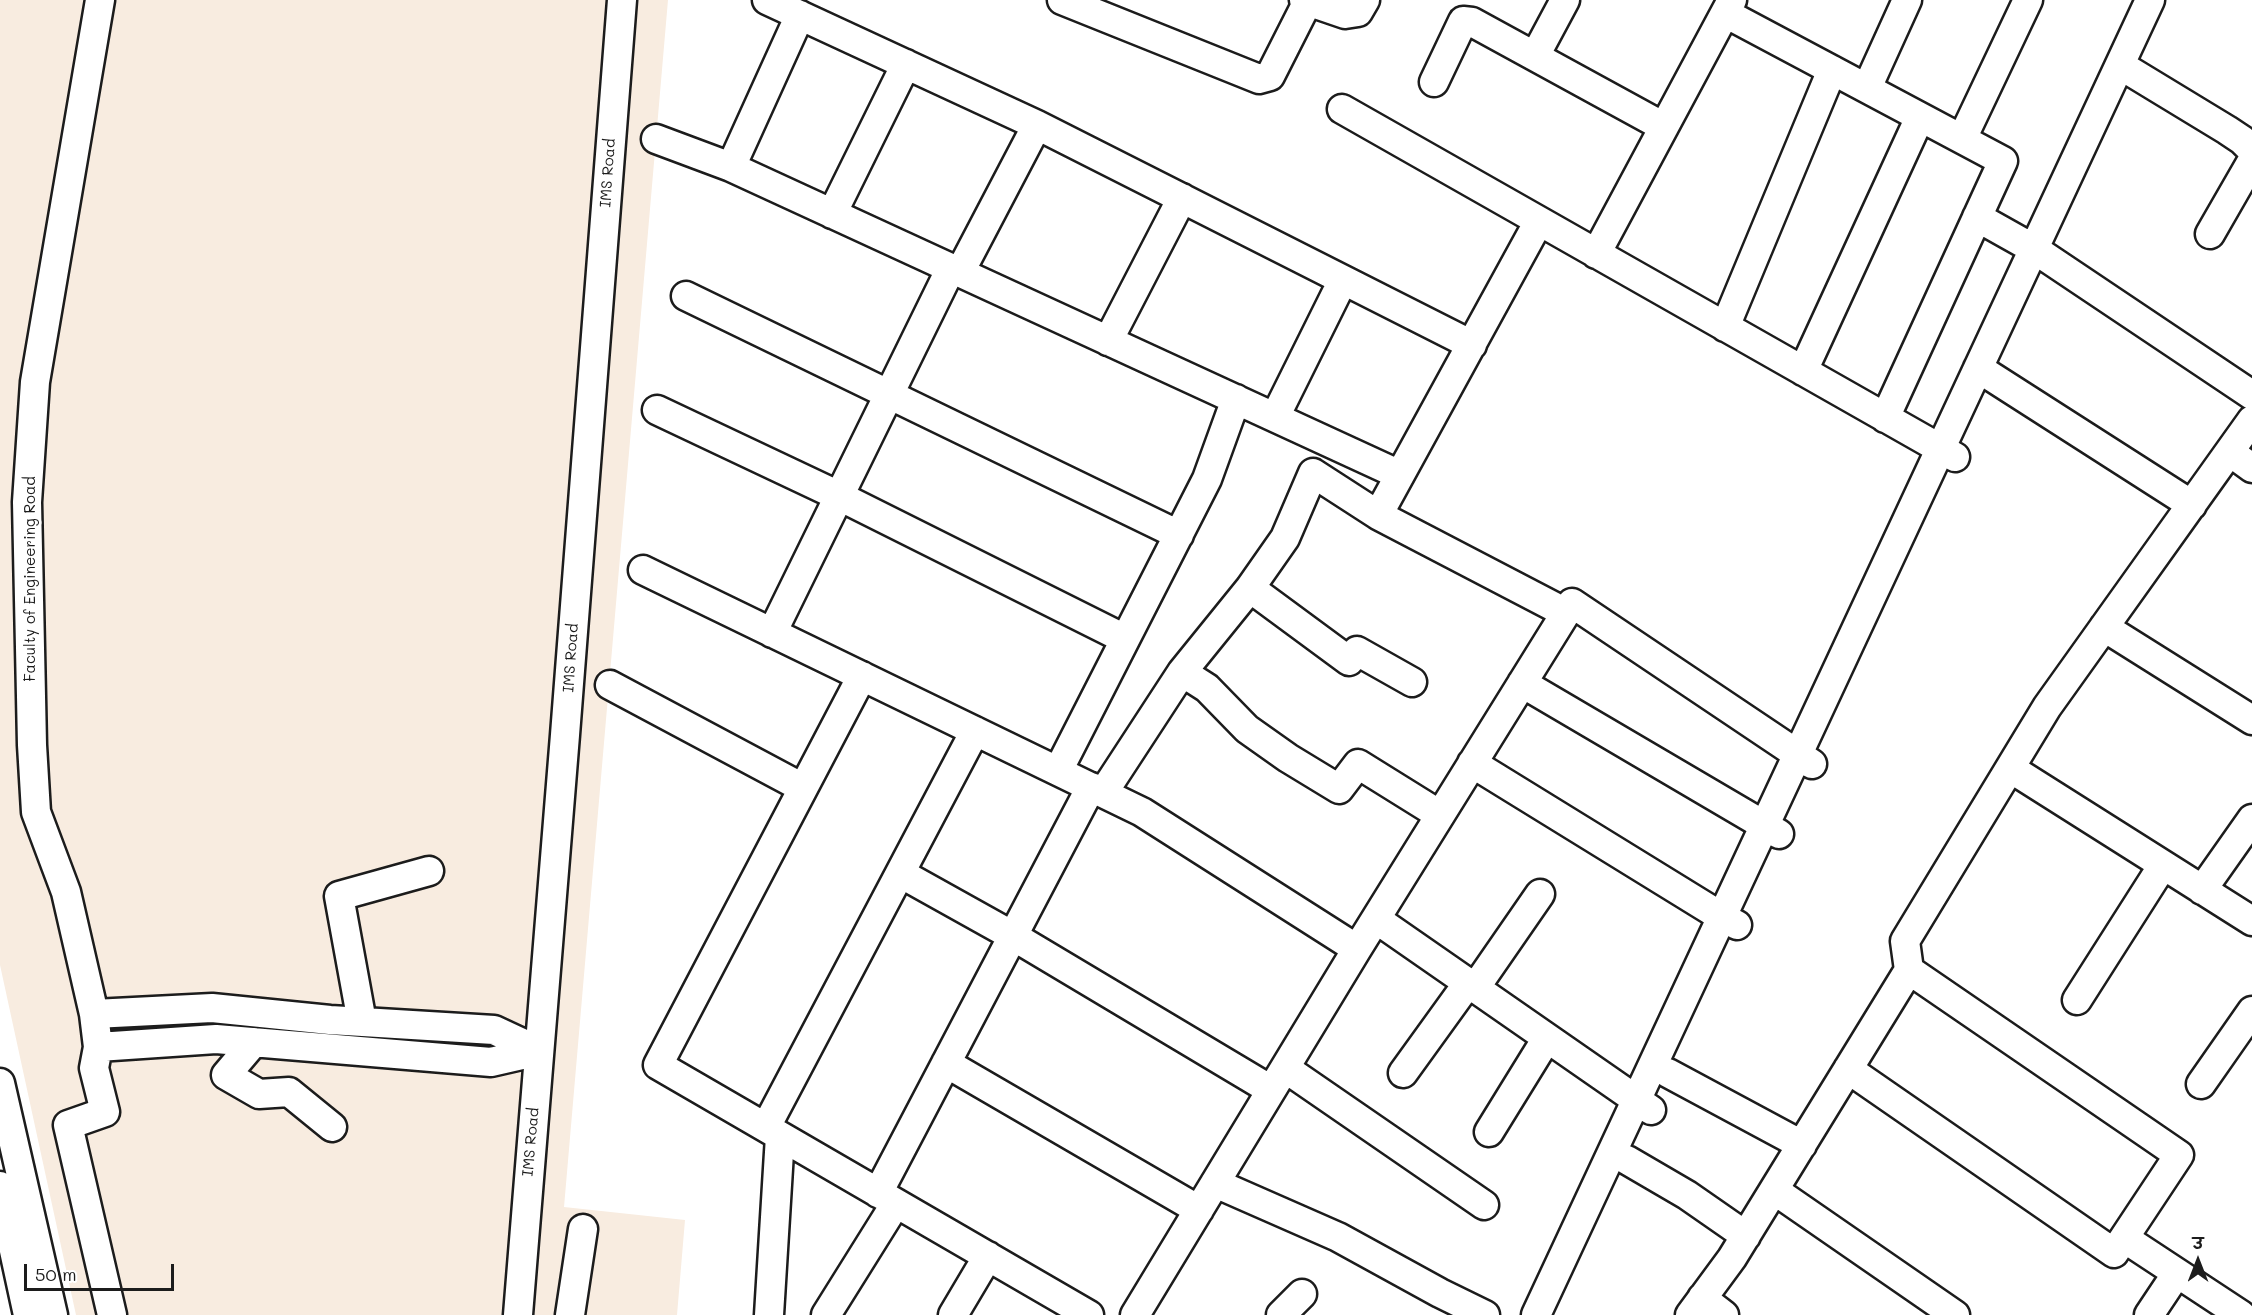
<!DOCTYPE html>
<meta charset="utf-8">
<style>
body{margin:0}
#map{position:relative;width:2252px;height:1315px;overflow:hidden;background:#fff;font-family:Mali,"Playpen Sans Deva",sans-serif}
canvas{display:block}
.north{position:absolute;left:2168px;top:1231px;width:60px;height:60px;-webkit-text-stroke:4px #fff;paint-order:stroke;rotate:0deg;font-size:16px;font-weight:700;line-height:24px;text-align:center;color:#1c1c1c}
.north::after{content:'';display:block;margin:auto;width:21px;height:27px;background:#1c1c1c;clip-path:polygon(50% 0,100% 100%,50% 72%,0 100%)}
.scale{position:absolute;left:24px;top:1264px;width:150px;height:27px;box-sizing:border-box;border:3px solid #1c1c1c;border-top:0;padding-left:8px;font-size:18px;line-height:21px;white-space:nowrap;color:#1c1c1c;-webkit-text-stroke:4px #fff;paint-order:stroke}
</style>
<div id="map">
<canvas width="2252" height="1315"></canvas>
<div class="north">उ</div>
<div class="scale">50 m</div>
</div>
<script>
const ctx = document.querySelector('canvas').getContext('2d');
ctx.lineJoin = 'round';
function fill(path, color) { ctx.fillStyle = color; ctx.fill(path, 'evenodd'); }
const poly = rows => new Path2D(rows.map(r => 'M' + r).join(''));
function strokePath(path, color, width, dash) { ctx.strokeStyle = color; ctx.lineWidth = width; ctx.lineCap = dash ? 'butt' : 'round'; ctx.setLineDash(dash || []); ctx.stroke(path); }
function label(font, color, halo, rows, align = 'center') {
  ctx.font = font + ' Mali,sans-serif'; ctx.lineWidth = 5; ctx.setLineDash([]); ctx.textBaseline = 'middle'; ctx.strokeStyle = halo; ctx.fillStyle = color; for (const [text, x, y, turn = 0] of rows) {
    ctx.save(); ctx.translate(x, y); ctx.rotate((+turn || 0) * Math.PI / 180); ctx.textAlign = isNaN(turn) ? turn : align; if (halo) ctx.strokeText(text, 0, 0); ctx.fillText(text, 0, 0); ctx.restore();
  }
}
fill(poly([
 [0,0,668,0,564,1207,685,1220,677,1315,76,1315,0,965]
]), '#f8ece0');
const minor = poly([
 [100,0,35,382,27,502,32,745,36,812,66,892,94,1014,98,1047,94,1068,105,1112,68,1125,112,1315],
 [767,0,1037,125,1472,345],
 [1062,0,1259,79,1270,76,1308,1],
 [1304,0,1345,14,1358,12,1365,0],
 [1725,13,2003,161,1885,418],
 [1535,56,1565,0],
 [2120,65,2227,130,2242,140,2252,150],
 [1434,82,1463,21,1472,22,1664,127],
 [1867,88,1907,0],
 [1342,109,1955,457],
 [656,139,731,167,1400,475],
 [1962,139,2028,0],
 [731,167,800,15],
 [832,214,906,64],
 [1977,217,2034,249,2252,395],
 [2210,234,2252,161],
 [1596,254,1732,0],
 [960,272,1037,125],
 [686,296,1179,535],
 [1725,327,1832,70],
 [1108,341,1182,198],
 [1978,368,2192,505],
 [1803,371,1920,117],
 [657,410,839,496,1125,639],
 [1275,417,1343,280],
 [2230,452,2252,468],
 [1378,515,1539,221],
 [643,570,1142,812,1357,949],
 [1250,588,1349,661,1357,651,1412,682],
 [2104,627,2252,720],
 [772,633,951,268],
 [1182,672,1207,688,1247,729,1288,758,1339,789,1358,764,1440,815],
 [862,676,658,1065,1089,1315],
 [1522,683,1779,834],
 [610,685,803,788],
 [1472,763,1722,917,1737,925],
 [2010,768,2252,921],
 [1058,771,1207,479,1236,399],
 [1103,793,1182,672,1250,588,1285,538,1313,473,1378,515,1566,613],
 [900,873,1013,936,1271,1090],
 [2202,890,2252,819],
 [1376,919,1651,1110],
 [1475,988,1540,894],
 [2077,1000,2163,865],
 [94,1014,212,1008,330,1020,494,1030,539,1051],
 [362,1022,339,896,429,871],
 [254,1042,226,1075,259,1094,289,1092,332,1127],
 [98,1047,216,1039,491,1062,539,1051],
 [946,1063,1199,1210],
 [1285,1068,1484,1205],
 [1848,1069,2114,1253,2179,1155,1909,970],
 [1403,1073,1468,983],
 [1668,1073,1802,1145],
 [0,1083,53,1315],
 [2201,1084,2252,1011],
 [766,1127,975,731],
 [1489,1132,1547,1038],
 [1627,1160,1687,1195,1746,1236],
 [1215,1183,1338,1237,1440,1293,1485,1315],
 [0,1186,28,1315],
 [1774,1190,1955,1315],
 [878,1193,1091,787],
 [2124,1238,2241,1315],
 [1702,1298,1724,1315],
 [518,1315,565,735,622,0],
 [570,1315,583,1229],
 [769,1315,780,1136],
 [826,1315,896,1203],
 [953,1315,988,1256],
 [1135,1315,1357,949,1572,603,1812,764],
 [1281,1315,1302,1294],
 [1536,1315,2150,0],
 [1690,1315,1732,1258,1909,970,1905,941,2047,707,2252,420],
 [2149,1315,2177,1273]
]);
strokePath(minor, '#1c1c1c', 33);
strokePath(minor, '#fff', 28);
label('15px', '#1c1c1c', '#fff', [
 ["IMS Road",608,173,-86],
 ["Faculty of Engineering Road",30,579,-90],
 ["IMS Road",571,658,-86],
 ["IMS Road",531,1142,-85]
]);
</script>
